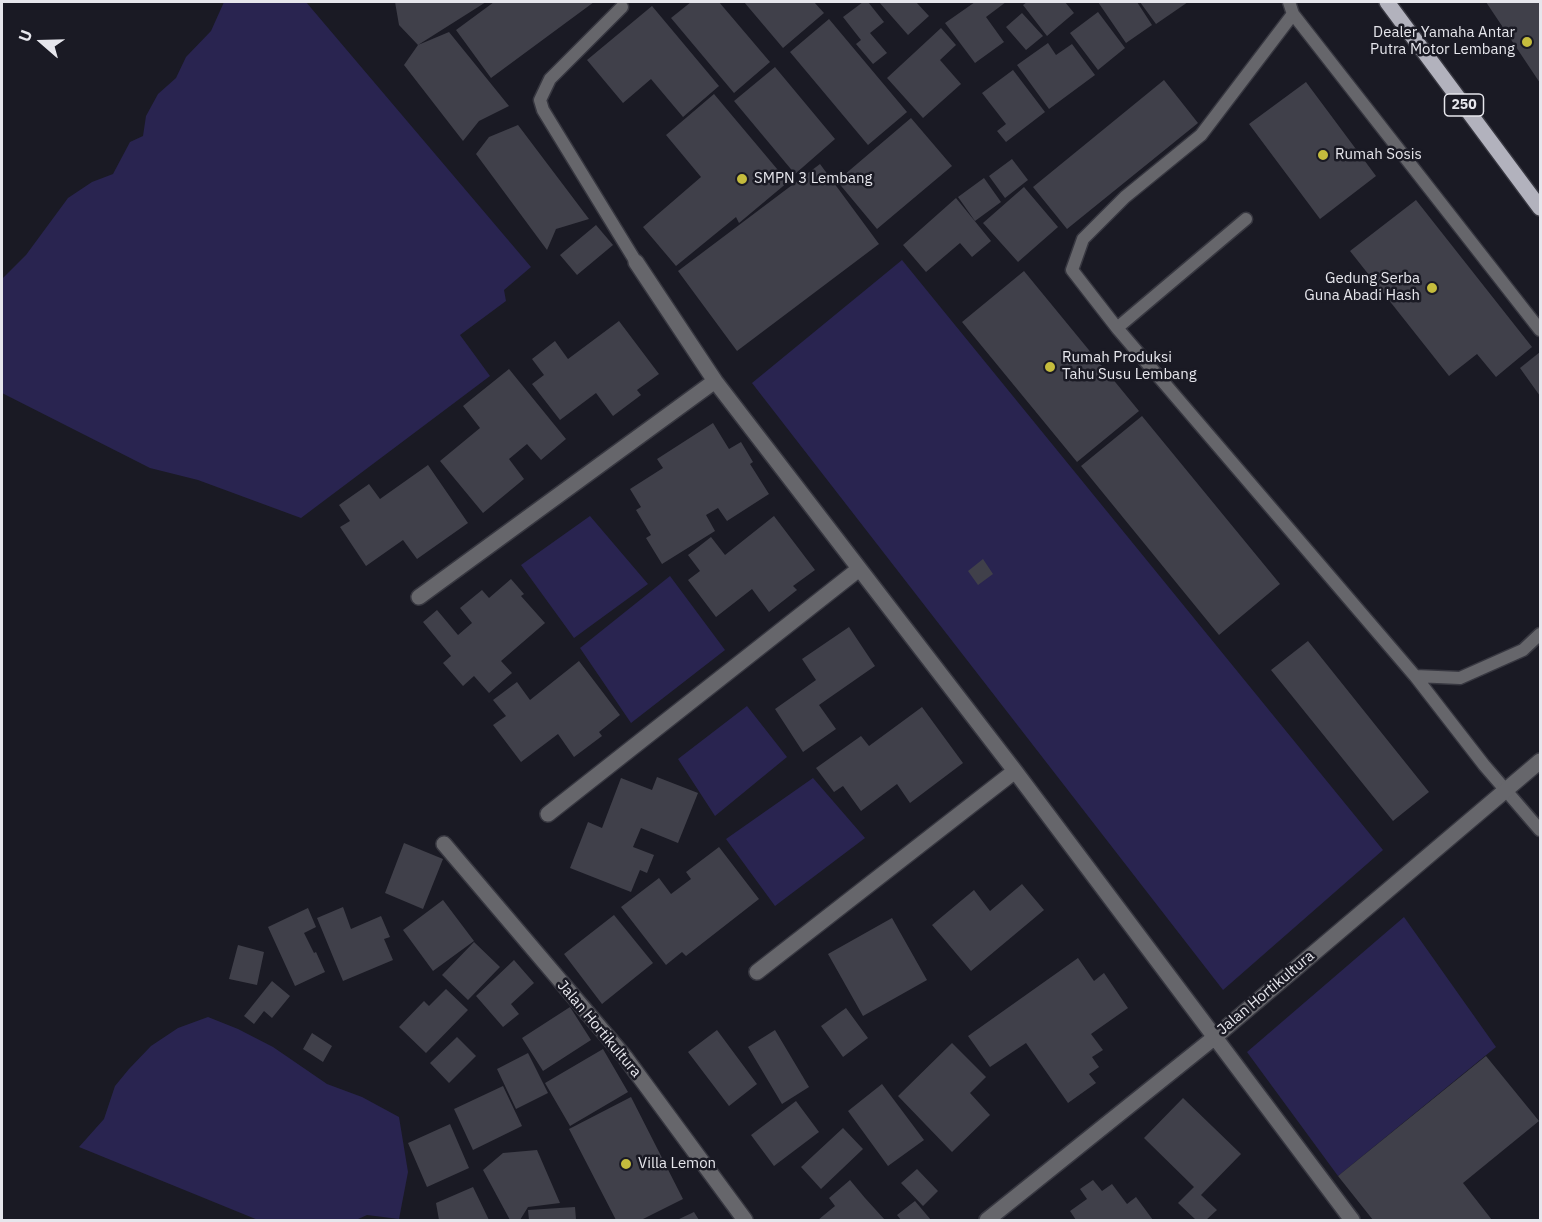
<!DOCTYPE html>
<style>
body{margin:0}
#map{position:relative;width:1542px;height:1222px;overflow:hidden;background:#1a1a24;font-family:"IBM Plex Sans",sans-serif}
canvas{display:block}
.frame{position:absolute;inset:0;border:3px solid #e6e6ec;pointer-events:none}
.north{position:absolute;left:12px;top:12px;width:60px;height:60px;-webkit-text-stroke:4px #1a1a24;paint-order:stroke;rotate:290deg;font-size:16px;font-weight:700;line-height:24px;text-align:center;color:#e6e6ec}
.north::after{content:'';display:block;margin:auto;width:21px;height:27px;background:#e6e6ec;clip-path:polygon(50% 0,100% 100%,50% 72%,0 100%)}
</style>
<div id="map">
<canvas width="1542" height="1222"></canvas>
<div class="frame"></div>
<div class="north">U</div>
</div>
<script>
const ctx = document.querySelector('canvas').getContext('2d');
ctx.lineJoin = 'round';
function fill(path, color) { ctx.fillStyle = color; ctx.fill(path, 'evenodd'); }
const poly = rows => new Path2D(rows.map(r => 'M' + r).join(''));
function strokePath(path, color, width, dash) { ctx.strokeStyle = color; ctx.lineWidth = width; ctx.lineCap = dash ? 'butt' : 'round'; ctx.setLineDash(dash || []); ctx.stroke(path); }
function label(font, color, halo, rows, align = 'center') {
  ctx.font = font + ' "IBM Plex Sans",sans-serif'; ctx.lineWidth = 5; ctx.setLineDash([]); ctx.textBaseline = 'middle'; ctx.strokeStyle = halo; ctx.fillStyle = color; for (const [text, x, y, turn = 0] of rows) {
    ctx.save(); ctx.translate(x, y); ctx.rotate((+turn || 0) * Math.PI / 180); ctx.textAlign = isNaN(turn) ? turn : align; if (halo) ctx.strokeText(text, 0, 0); ctx.fillText(text, 0, 0); ctx.restore();
  }
}
fill(poly([
 [224,2,306,2,531,267,504,290,506,301,460,335,490,376,301,518,198,480,150,468,2,393,2,279,26,255,68,198,92,182,113,174,130,142,143,136,146,116,158,94,176,78,186,57,211,31],
 [902,260,1383,850,1223,990,752,383],
 [590,516,648,584,574,638,521,565],
 [670,576,725,650,631,723,580,648],
 [747,706,787,757,715,816,678,759],
 [813,778,865,838,775,906,726,839],
 [1404,917,1496,1047,1338,1176,1247,1052],
 [208,1017,238,1029,273,1047,327,1084,362,1097,399,1117,408,1172,399,1219,367,1215,356,1220,258,1220,79,1147,104,1119,115,1086,129,1069,151,1046,178,1028]
]), '#292450');
fill(poly([
 [395,2,486,2,418,45,399,25],
 [494,2,594,2,491,78,456,30],
 [691,2,719,2,770,62,734,93,671,18],
 [744,2,814,2,824,13,783,48],
 [863,2,868,2,884,22,870,33,887,53,873,64,856,44,861,40,843,17],
 [879,2,916,2,929,16,908,35],
 [975,2,1006,2,986,17,1004,42,975,63,945,23],
 [1027,2,1065,2,1074,13,1047,36,1023,5],
 [1098,2,1137,2,1152,25,1126,43],
 [1140,2,1188,2,1156,24],
 [1486,2,1540,2,1540,83],
 [652,6,719,86,683,117,651,79,623,103,587,60],
 [1098,12,1125,48,1098,70,1070,33],
 [1022,13,1043,36,1026,50,1006,27],
 [829,19,907,112,868,145,790,52],
 [941,28,956,45,940,60,961,84,923,118,887,78],
 [449,32,509,106,479,121,463,141,404,65,418,45],
 [1048,43,1056,55,1072,44,1095,75,1049,109,1017,65],
 [775,67,835,139,795,174,734,101],
 [1013,70,1045,112,1006,142,997,131,1006,124,982,93],
 [1164,80,1198,123,1067,229,1033,187],
 [1306,82,1376,176,1320,219,1249,124],
 [714,94,788,182,739,223,736,217,676,266,643,227,701,177,666,135],
 [911,118,952,166,877,229,837,181],
 [518,125,589,219,556,229,547,250,476,154,489,137],
 [1012,159,1028,180,1005,198,989,176],
 [820,164,879,244,737,351,678,271],
 [984,178,1001,202,975,221,958,197],
 [1024,187,1058,227,1018,262,983,223],
 [956,198,991,241,972,257,960,243,926,272,903,245],
 [1416,200,1532,347,1496,377,1477,354,1449,376,1350,251],
 [596,225,613,245,577,275,560,255],
 [1024,271,1139,411,1077,462,962,322],
 [619,321,659,374,637,390,641,395,613,416,596,393,560,420,532,384,544,375,532,359,555,341,568,359],
 [1540,352,1540,396,1520,368],
 [509,369,566,439,541,460,527,444,509,459,524,479,483,513,440,461,480,428,463,406],
 [1142,416,1280,584,1219,635,1081,466],
 [713,423,729,449,741,442,753,462,750,464,769,494,727,521,718,508,706,515,715,531,662,564,646,538,651,535,636,510,641,507,630,489,663,468,657,459],
 [428,465,468,523,417,559,403,540,366,566,340,527,350,521,339,505,369,484,380,499],
 [774,516,815,570,793,586,797,590,769,612,752,589,716,617,688,580,700,571,688,555,711,537,725,555],
 [983,559,993,574,978,585,968,571],
 [511,579,524,594,521,596,545,623,501,661,512,673,489,693,474,676,463,686,443,663,451,656,423,622,437,610,458,635,472,623,460,608,482,590,489,598],
 [849,627,875,666,819,705,836,729,803,752,775,709,816,680,802,659],
 [1308,641,1429,792,1393,821,1271,670],
 [579,661,620,715,599,732,602,736,574,757,558,734,521,762,493,725,506,716,493,700,517,682,530,700],
 [922,707,963,763,910,803,897,784,861,811,843,786,834,792,816,768,861,736,869,746],
 [657,777,698,793,678,843,641,828,633,847,654,855,647,873,640,870,631,892,570,868,588,822,602,828,621,778,652,790],
 [404,843,443,859,423,909,385,893],
 [719,847,759,899,686,956,682,952,666,965,621,907,659,878,671,894,691,879,686,872],
 [1022,884,1044,910,971,971,932,925,974,890,990,911],
 [443,900,474,941,433,971,403,930],
 [343,907,351,929,381,916,390,937,384,939,393,960,343,981,317,918],
 [308,908,316,927,304,933,314,953,316,952,325,972,295,986,268,927],
 [614,915,653,963,602,1004,564,954],
 [892,918,927,980,863,1016,828,954],
 [474,942,500,967,468,1000,442,975],
 [238,945,264,952,257,985,229,979],
 [1078,958,1094,981,1104,973,1128,1008,1091,1034,1103,1050,1092,1057,1099,1067,1089,1074,1096,1083,1068,1103,1026,1043,990,1067,968,1036],
 [514,960,534,983,511,1004,519,1014,503,1027,476,996],
 [272,981,290,996,272,1018,264,1011,254,1024,244,1016],
 [446,989,468,1010,426,1053,399,1027,424,1001,429,1006],
 [570,1007,591,1040,543,1071,522,1038],
 [846,1008,868,1038,843,1057,821,1026],
 [717,1030,757,1084,729,1106,688,1052],
 [775,1030,809,1087,782,1104,748,1047],
 [312,1033,332,1046,323,1062,303,1049],
 [457,1037,476,1056,449,1083,430,1063],
 [952,1043,986,1077,970,1093,990,1115,952,1152,898,1096],
 [603,1049,628,1092,570,1126,545,1083],
 [528,1053,548,1093,516,1109,497,1069],
 [1486,1056,1539,1121,1463,1183,1492,1220,1373,1220,1338,1176],
 [882,1084,924,1140,888,1166,848,1111],
 [503,1086,522,1126,473,1150,454,1109],
 [631,1097,683,1199,641,1220,616,1220,569,1129],
 [1183,1098,1241,1154,1201,1195,1217,1210,1206,1220,1196,1220,1178,1203,1194,1187,1144,1138],
 [796,1101,819,1132,774,1166,751,1135],
 [450,1124,469,1168,427,1187,408,1143],
 [843,1128,863,1149,821,1189,801,1167],
 [537,1150,560,1203,528,1207,520,1220,510,1220,483,1170,503,1153],
 [917,1169,938,1191,923,1206,901,1183],
 [850,1180,865,1198,885,1220,818,1220,835,1206,829,1198],
 [1093,1180,1102,1191,1112,1184,1127,1204,1136,1197,1153,1220,1076,1220,1070,1211,1087,1199,1080,1189],
 [473,1187,489,1220,439,1220,436,1203],
 [915,1201,931,1220,901,1220,897,1215],
 [575,1207,576,1220,529,1220,528,1210],
 [694,1212,699,1220,677,1220]
]), '#40404a');
const lane = poly([
 [1289,2,1293,14,1540,330],
 [622,7,550,79,540,100,543,110,636,262],
 [1293,14,1201,135,1125,197,1083,239,1072,270,1117,328,1415,676,1484,765,1540,830],
 [1117,328,1246,219],
 [1415,676,1460,678,1523,650,1540,634]
]);
const street = poly([
 [636,262,715,381],
 [419,597,715,381,1015,771,1352,1220],
 [548,814,859,569],
 [444,844,625,1057,745,1220],
 [757,972,1015,771],
 [987,1220,1215,1037,1540,761]
]);
const primary = poly([
 [1387,2,1540,208]
]);
strokePath(lane, '#373740', 15);
strokePath(street, '#373740', 18);
strokePath(primary, '#373740', 18);
strokePath(lane, '#66666b', 12);
strokePath(street, '#66666b', 15);
strokePath(primary, '#b2b2bd', 15);
for (const [x, y, r, color] of [
 [1527,42,6,"#c5bc3d"],
 [1323,155,6,"#c5bc3d"],
 [742,179,6,"#c5bc3d"],
 [1432,288,6,"#c5bc3d"],
 [1050,367,6,"#c5bc3d"],
 [626,1164,6,"#c5bc3d"]
]) { const dot = new Path2D(); dot.arc(x, y, r, 0, 2 * Math.PI); ctx.fillStyle = color; ctx.fill(dot); strokePath(dot, '#1a1a24', 2); }
for (const [x, y, w] of [
 [1464,105,39]
]) { const box = new Path2D(); box.roundRect(x - w / 2, y - 11, w, 22, 4.5); ctx.fillStyle = '#1a1a24'; ctx.fill(box); strokePath(box, '#e6e6ec', 1.5); }
label('bold 14px', '#e6e6ec', null, [
 ["250",1464,105]
]);
label('15px', '#e6e6ec', '#1a1a24', [
 ["Dealer Yamaha Antar",1515,33,"right"],
 ["Putra Motor Lembang",1515,50,"right"],
 ["Rumah Sosis",1335,155],
 ["SMPN 3 Lembang",754,179],
 ["Gedung Serba",1420,279,"right"],
 ["Guna Abadi Hash",1420,296,"right"],
 ["Rumah Produksi",1062,358],
 ["Tahu Susu Lembang",1062,375],
 ["Villa Lemon",638,1164]
], 'left');
label('15px', '#e6e6ec', '#1a1a24', [
 ["Jalan Hortikultura",1266,993,-40],
 ["Jalan Hortikultura",599,1029,50]
]);
</script>
